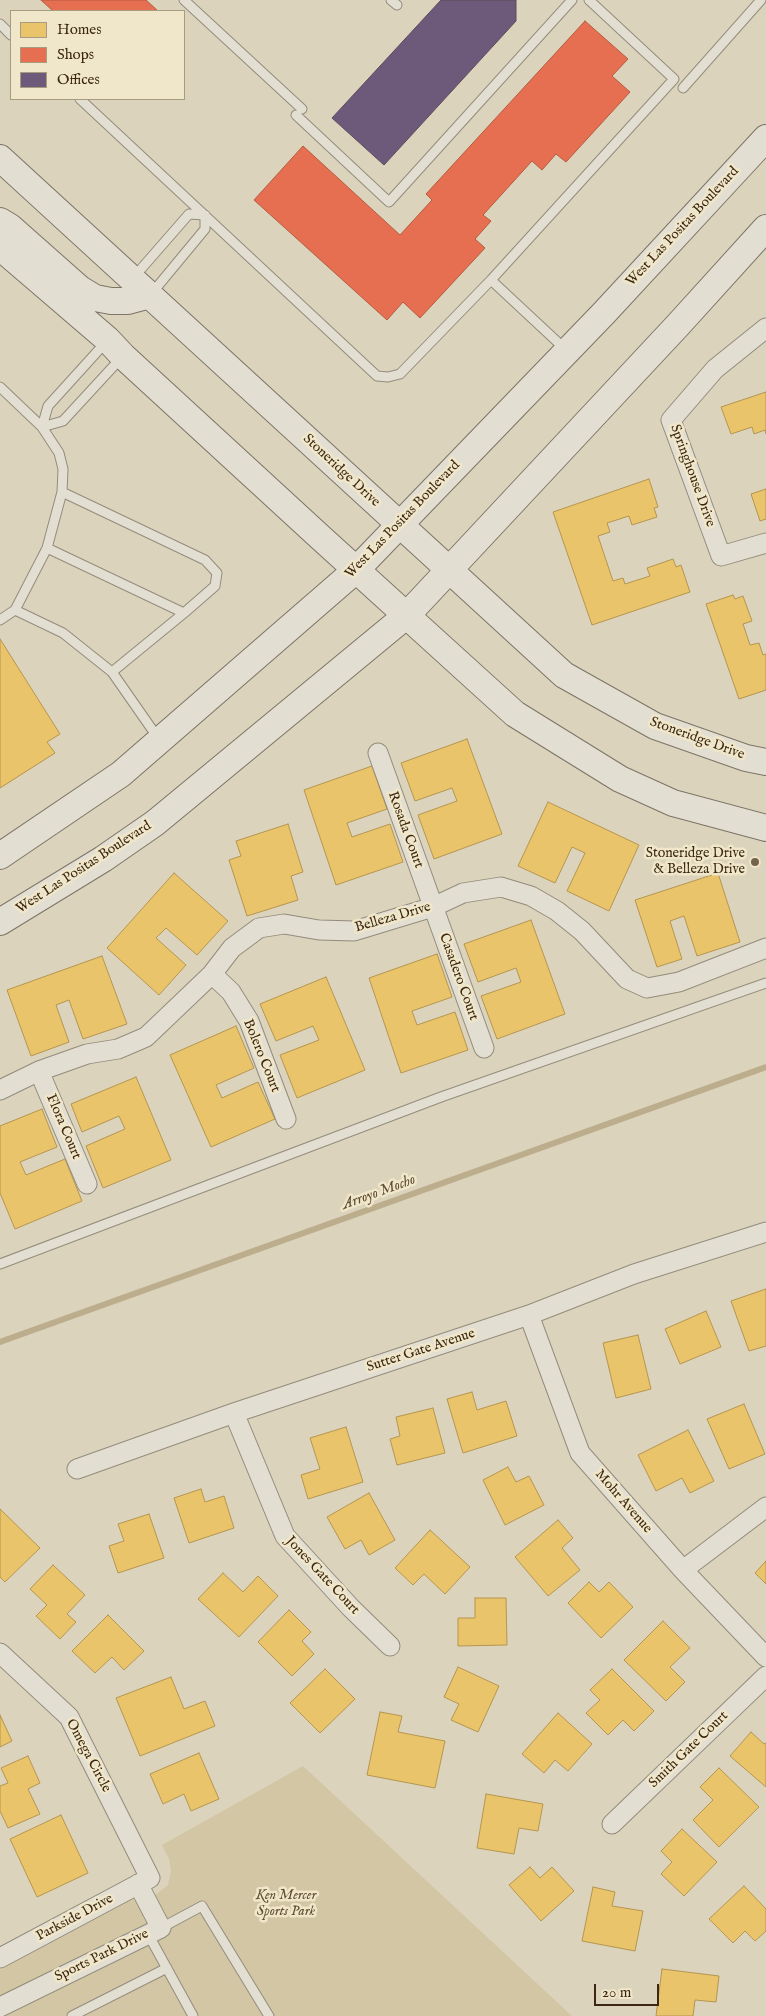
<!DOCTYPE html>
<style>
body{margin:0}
#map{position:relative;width:766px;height:2016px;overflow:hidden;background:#dbd3bb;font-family:"IM FELL English",serif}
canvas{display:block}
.legend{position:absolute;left:10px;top:10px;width:175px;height:90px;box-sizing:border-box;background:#f0e7ca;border:1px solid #a89b80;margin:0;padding:6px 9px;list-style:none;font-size:15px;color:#3c2812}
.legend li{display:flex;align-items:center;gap:10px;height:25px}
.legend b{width:25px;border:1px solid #a89b80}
.scale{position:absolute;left:594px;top:1984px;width:65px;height:22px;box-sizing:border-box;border:2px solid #3c2812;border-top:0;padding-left:6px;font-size:15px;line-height:18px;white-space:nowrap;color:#3c2812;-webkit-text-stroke:4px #f0e7ca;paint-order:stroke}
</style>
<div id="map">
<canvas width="766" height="2016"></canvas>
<ul class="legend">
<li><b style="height:14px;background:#e9c46a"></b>Homes</li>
<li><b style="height:14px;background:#e76f51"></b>Shops</li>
<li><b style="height:14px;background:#6d597a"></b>Offices</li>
</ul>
<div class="scale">20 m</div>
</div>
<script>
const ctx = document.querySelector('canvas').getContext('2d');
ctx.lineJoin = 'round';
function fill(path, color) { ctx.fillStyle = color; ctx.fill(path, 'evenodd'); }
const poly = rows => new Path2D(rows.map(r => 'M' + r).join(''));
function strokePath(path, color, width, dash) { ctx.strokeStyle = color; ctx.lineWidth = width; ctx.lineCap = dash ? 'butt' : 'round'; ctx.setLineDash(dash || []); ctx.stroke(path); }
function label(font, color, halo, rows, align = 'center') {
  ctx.font = font + ' "IM FELL English",serif'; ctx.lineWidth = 5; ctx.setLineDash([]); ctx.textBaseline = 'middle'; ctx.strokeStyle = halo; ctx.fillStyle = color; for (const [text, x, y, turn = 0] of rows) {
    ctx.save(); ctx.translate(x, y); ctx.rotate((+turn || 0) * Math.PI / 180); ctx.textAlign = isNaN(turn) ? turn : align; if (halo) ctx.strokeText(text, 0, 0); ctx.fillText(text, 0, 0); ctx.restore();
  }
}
fill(poly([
 [303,1766,572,2016,0,2016,0,1970,129,1900,154,1896,168,1885,171,1871,169,1859,162,1845]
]), '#d2c6a5');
const homes = poly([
 [766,392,766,434,765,430,754,434,752,427,731,434,721,407,766,392],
 [649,479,658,507,654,508,657,517,632,525,629,516,607,523,610,532,598,536,613,581,623,578,625,584,650,576,647,568,673,559,676,567,681,565,690,592,592,625,553,512,649,479],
 [766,489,766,519,760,521,751,494,766,489],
 [733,595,735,599,743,596,752,621,743,624,750,645,759,643,763,655,766,654,766,690,739,699,706,604,733,595],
 [0,639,60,734,47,742,55,753,0,788,0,639],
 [467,739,502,834,434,859,418,815,457,801,452,788,415,801,401,763,467,739],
 [372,766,387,809,347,823,352,837,390,824,403,862,336,885,304,790,372,766],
 [548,802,639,845,609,911,567,891,585,853,572,847,555,883,518,866,548,802],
 [288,824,303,872,291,876,298,900,247,916,229,860,241,856,236,841,288,824],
 [174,873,228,921,197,955,166,928,156,938,186,965,159,995,107,948,174,873],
 [718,873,740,942,697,956,684,916,670,921,682,959,657,967,635,900,718,873],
 [531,920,565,1014,497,1039,481,996,521,982,516,968,478,982,464,944,531,920],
 [437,954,452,997,412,1011,417,1025,455,1012,468,1050,401,1073,369,978,437,954],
 [102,956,127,1024,83,1039,69,1000,56,1005,69,1042,31,1056,7,990,102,956],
 [326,977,365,1070,297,1098,280,1055,319,1040,313,1026,276,1041,260,1004,326,977],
 [236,1026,254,1068,216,1085,222,1098,258,1082,275,1119,211,1147,170,1055,236,1026],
 [136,1077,171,1160,103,1188,86,1146,125,1129,119,1116,82,1132,71,1104,136,1077],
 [42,1109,57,1147,20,1162,26,1175,65,1159,82,1201,15,1229,0,1193,0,1126,42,1109],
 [766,1289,766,1346,749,1351,731,1301,766,1289],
 [706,1311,721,1347,680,1364,665,1329,706,1311],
 [638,1335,651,1389,616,1398,603,1343,638,1335],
 [472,1392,477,1410,506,1401,517,1436,463,1453,447,1399,472,1392],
 [744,1404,765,1454,729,1469,707,1419,744,1404],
 [433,1408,445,1453,397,1465,390,1439,400,1436,396,1417,433,1408],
 [346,1427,363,1482,308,1499,301,1475,320,1469,310,1438,346,1427],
 [688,1430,714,1481,690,1493,682,1478,656,1491,638,1455,688,1430],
 [508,1467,516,1482,529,1476,544,1505,505,1525,483,1480,508,1467],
 [201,1489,205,1502,224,1496,234,1528,189,1543,174,1498,201,1489],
 [369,1493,395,1540,369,1555,361,1540,345,1549,327,1517,369,1493],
 [0,1509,40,1548,5,1582,0,1577,0,1509],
 [149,1514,164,1558,118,1573,109,1546,124,1541,118,1524,149,1514],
 [558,1520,573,1538,562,1548,580,1570,548,1596,515,1557,558,1520],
 [430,1530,470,1567,445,1594,424,1574,413,1585,395,1568,430,1530],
 [766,1561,766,1584,755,1573,766,1561],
 [53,1565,85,1595,67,1614,76,1622,60,1639,36,1616,47,1605,30,1589,53,1565],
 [223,1573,243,1592,258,1576,278,1596,239,1637,198,1599,223,1573],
 [589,1582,599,1592,609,1582,633,1607,601,1638,568,1603,589,1582],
 [475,1598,506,1598,507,1645,458,1646,458,1618,475,1618,475,1598],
 [289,1610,311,1632,302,1641,314,1654,292,1676,258,1642,289,1610],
 [108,1615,144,1651,124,1670,112,1657,95,1673,72,1651,108,1615],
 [663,1621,690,1648,670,1667,685,1682,666,1701,624,1660,663,1621],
 [458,1667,499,1686,478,1732,451,1720,459,1704,444,1697,458,1667],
 [325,1669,355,1699,320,1733,290,1703,325,1669],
 [612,1669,654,1711,634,1731,623,1720,608,1735,586,1713,600,1700,590,1690,612,1669],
 [171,1677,184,1709,205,1701,215,1726,140,1756,116,1698,171,1677],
 [380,1712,402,1716,398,1732,445,1741,435,1788,367,1775,380,1712],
 [558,1713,592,1744,568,1771,555,1760,544,1773,522,1754,558,1713],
 [0,1715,12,1741,0,1747,0,1715],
 [751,1732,764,1744,766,1743,766,1787,730,1756,751,1732],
 [199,1753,219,1799,191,1811,184,1794,163,1804,150,1774,199,1753],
 [28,1756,40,1783,28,1789,40,1814,8,1828,0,1811,0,1786,8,1783,1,1768,28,1756],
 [719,1768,759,1807,719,1847,693,1820,713,1800,700,1787,719,1768],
 [486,1794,543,1804,538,1831,519,1828,514,1854,477,1848,486,1794],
 [61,1815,88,1873,37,1897,10,1839,61,1815],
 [682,1829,717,1862,684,1896,661,1874,672,1862,661,1851,682,1829],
 [530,1867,540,1878,552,1867,574,1891,541,1921,509,1885,530,1867],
 [744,1886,766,1909,766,1931,755,1941,745,1931,733,1943,709,1919,744,1886],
 [593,1887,615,1892,612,1906,643,1911,635,1951,582,1941,593,1887],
 [662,1969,719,1976,716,2002,695,2000,693,2016,656,2016,662,1969]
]);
fill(homes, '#e9c46a');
strokePath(homes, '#b59550', 1);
const shops = poly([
 [41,0,146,0,158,11,53,11,41,0],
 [585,21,628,59,612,76,630,92,566,162,556,154,542,170,532,161,483,215,491,221,475,239,485,248,420,318,403,302,387,320,254,200,303,146,400,235,432,200,426,194,585,21]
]);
fill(shops, '#e76f51');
strokePath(shops, '#b45a3e', 1);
const offices = poly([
 [441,0,516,0,516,21,384,165,332,118,441,0]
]);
fill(offices, '#6d597a');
strokePath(offices, '#5e4a5b', 1);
strokePath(poly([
 [0,1342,766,1067]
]), '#bcad8d', 6);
const lane = poly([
 [184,0,302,109],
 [391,0,397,5],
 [0,24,11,35],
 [683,88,761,0],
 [80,99,377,376,388,377,400,374,491,280,674,79,589,0],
 [296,115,389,202,572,0],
 [134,277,189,214,205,215,205,229,152,293],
 [491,280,565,349],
 [106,342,48,406,42,427,63,421,122,357],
 [0,387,42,427,59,453,63,469,62,492,47,548,15,610],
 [62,492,205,560,217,573,215,586,184,613,112,672],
 [47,548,184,613],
 [0,620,15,610,63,633,112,672,158,738],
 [0,1264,441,1097,766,983],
 [161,1928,202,1906,269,2016],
 [148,1934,193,2016],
 [72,2016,167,1968]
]);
const street = poly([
 [766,328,715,369,671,420,721,556,766,543],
 [378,753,484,1048],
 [212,974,231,992,249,1021,286,1119],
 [39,1071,87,1184],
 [0,1090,39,1071,87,1054,118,1049,146,1037,212,974,232,948,259,928,284,924,319,930,354,931,433,907,463,893,501,887,531,896,557,911,582,931,627,979,647,988,679,982,766,948],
 [529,1315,580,1453,683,1570,766,1657],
 [234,1413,285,1536,351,1608,390,1646],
 [77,1469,234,1413,529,1315,634,1274,766,1232],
 [683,1570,766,1507],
 [0,1653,69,1717,150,1878,0,1958],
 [612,1824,766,1676],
 [0,2007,161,1928,138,1884]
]);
const secondary = poly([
 [0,158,564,675,655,726,746,758,766,762],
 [0,221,10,227,80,289,95,298,111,301,128,301,150,295],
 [0,247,107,339,123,356,320,537,515,714,620,779,673,803,766,828],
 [0,856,121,774,356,570,604,313,766,138],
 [0,922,103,859,155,823,407,615,678,325,766,228]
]);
strokePath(lane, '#938c7c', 11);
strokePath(street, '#938c7c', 21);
strokePath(secondary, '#7c7466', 28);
strokePath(lane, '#e3ded2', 9);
strokePath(street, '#e3ded2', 19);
strokePath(secondary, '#e3ded2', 26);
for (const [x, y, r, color] of [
 [755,862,5,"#74644d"]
]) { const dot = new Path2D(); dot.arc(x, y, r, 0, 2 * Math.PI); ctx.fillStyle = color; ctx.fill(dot); strokePath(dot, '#f0e7ca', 2); }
label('14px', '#3c2812', '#f0e7ca', [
 ["West Las Positas Boulevard",683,227,-47],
 ["Stoneridge Drive",341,471,43],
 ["Springhouse Drive",692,476,70],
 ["West Las Positas Boulevard",403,520,-46],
 ["Stoneridge Drive",697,739,20],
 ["Rosada Court",405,830,70],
 ["West Las Positas Boulevard",84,868,-33],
 ["Belleza Drive",393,918,-16],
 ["Casadero Court",458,977,70],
 ["Bolero Court",261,1056,68],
 ["Flora Court",63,1127,67],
 ["Sutter Gate Avenue",421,1351,-18],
 ["Mohr Avenue",623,1502,49],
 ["Jones Gate Court",322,1576,47],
 ["Smith Gate Court",689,1750,-44],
 ["Omega Circle",88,1756,62],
 ["Parkside Drive",75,1918,-28],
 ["Sports Park Drive",102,1956,-26]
]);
label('14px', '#3c2812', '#f0e7ca', [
 ["Stoneridge Drive",745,854],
 ["& Belleza Drive",745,870]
], 'right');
label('italic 14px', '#604d32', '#f0e7ca', [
 ["Ken Mercer",286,1896],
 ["Sports Park",286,1912]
]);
label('italic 15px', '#5e4b31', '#f0e7ca', [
 ["Arroyo Mocho",379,1193,-20]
]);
</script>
